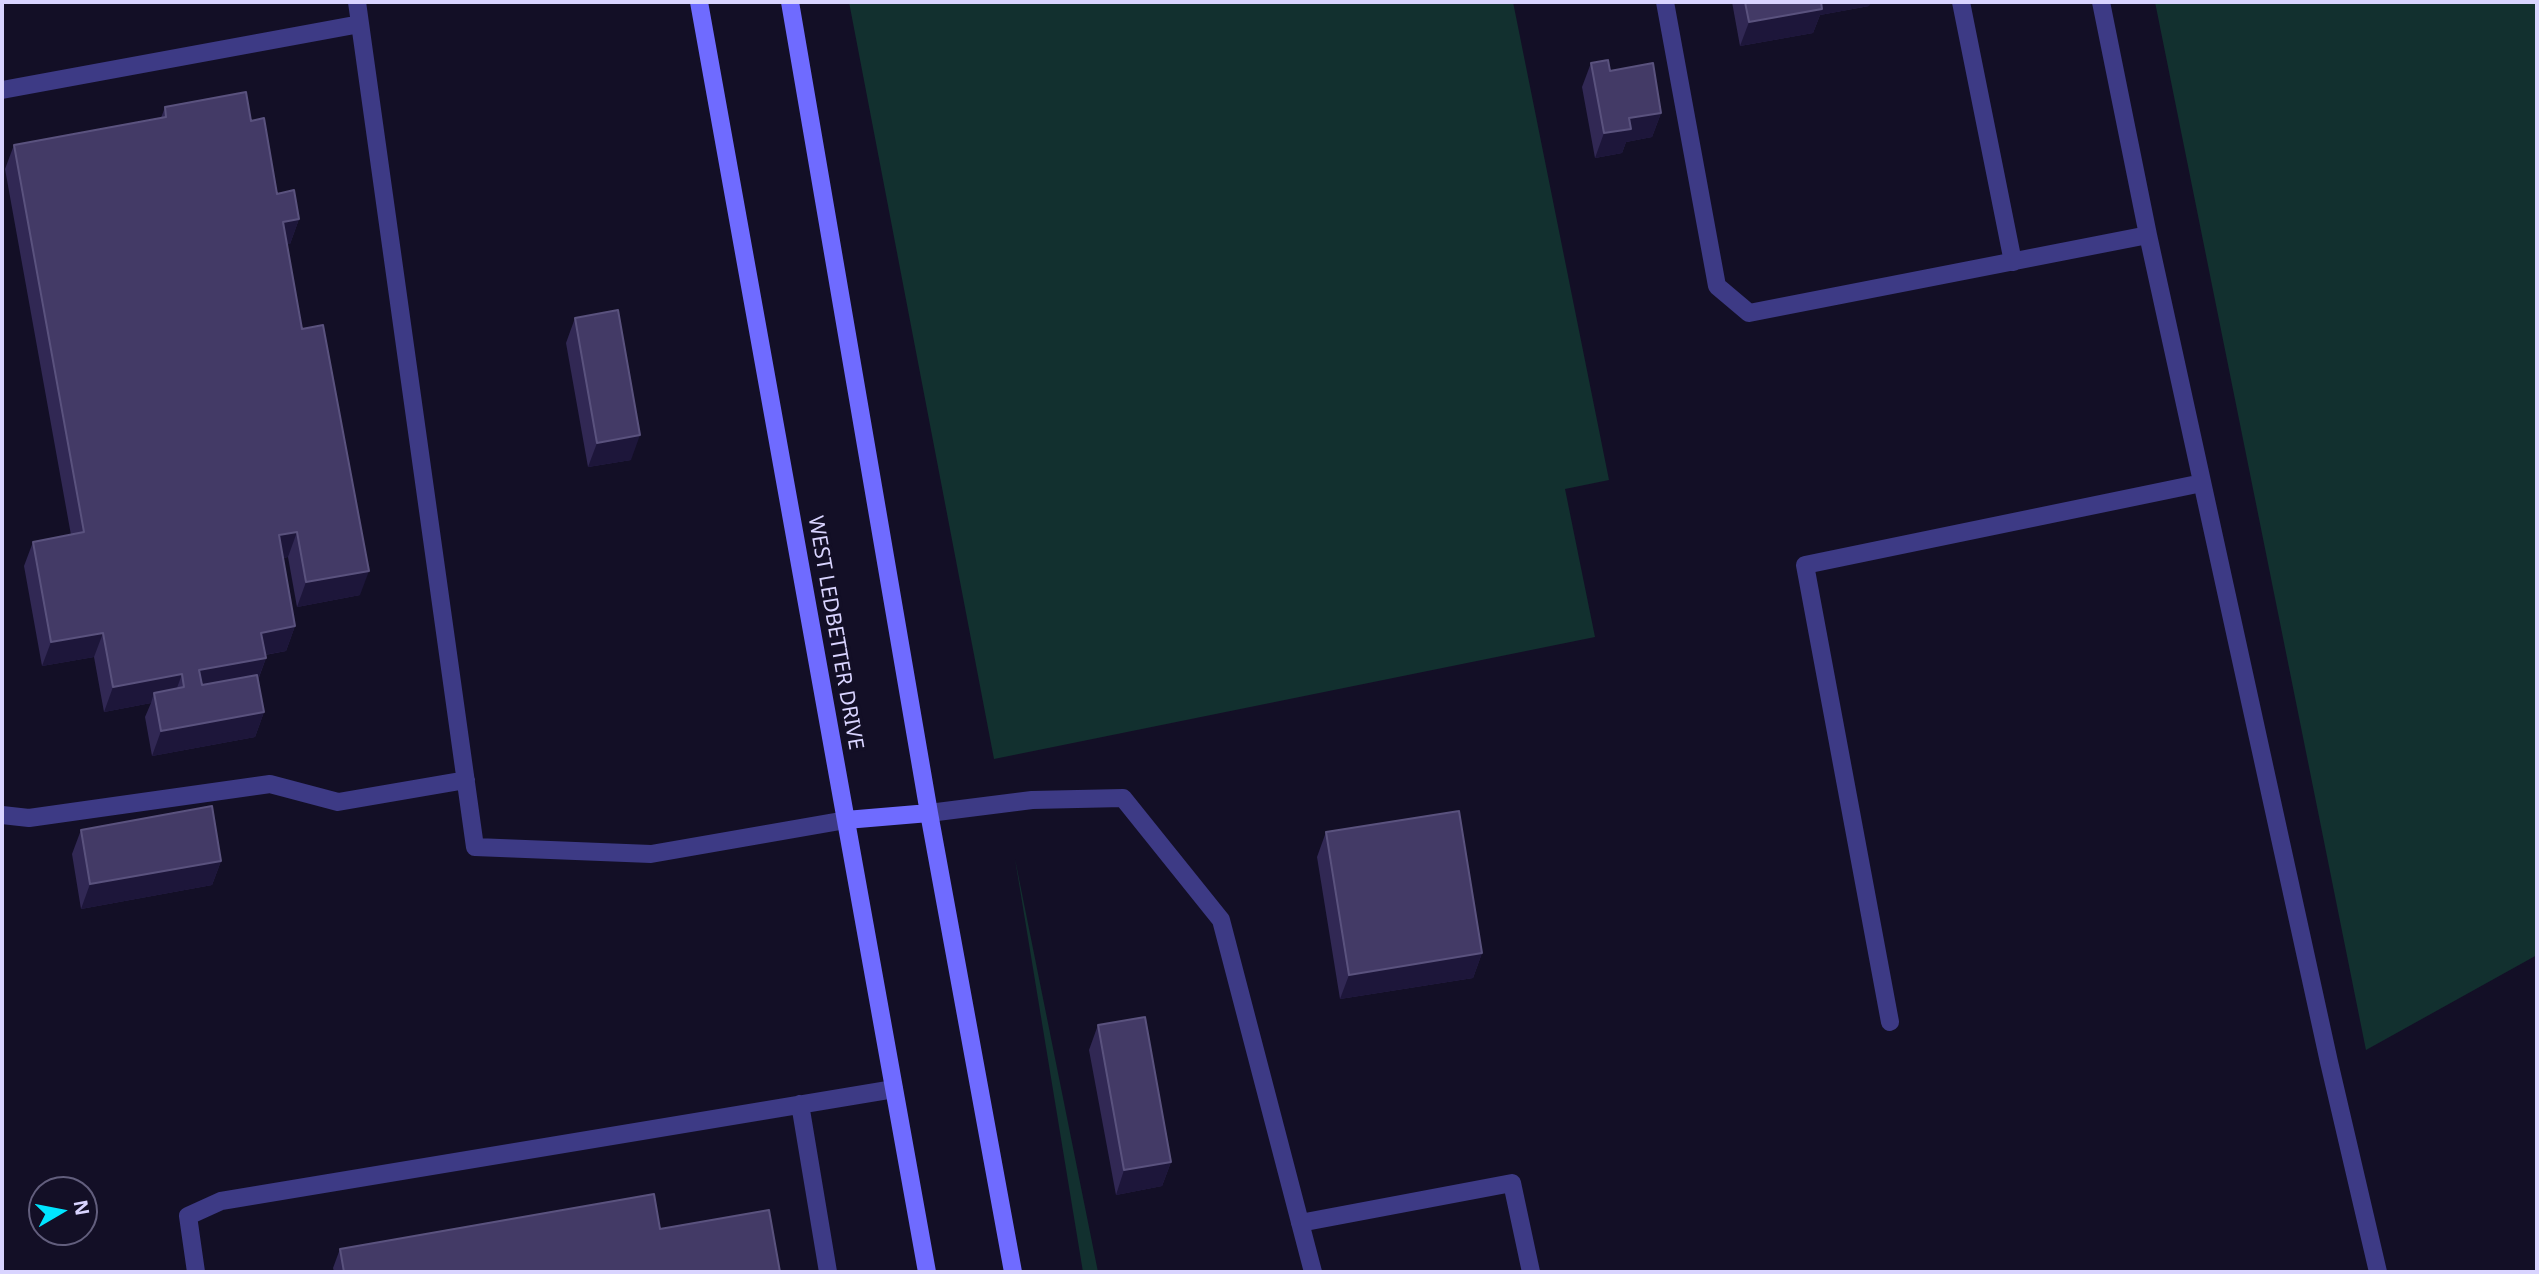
<!DOCTYPE html>
<style>
body{margin:0}
#map{position:relative;width:2539px;height:1274px;overflow:hidden;background:#130f26;font-family:"Noto Sans",sans-serif}
canvas{display:block}
.frame{position:absolute;inset:0;border:4px solid #d9d4ff;pointer-events:none}
.north{position:absolute;left:28px;top:1176px;width:70px;height:70px;box-sizing:border-box;background:#130f26;border:2px solid #625e7d;border-radius:50%;rotate:80deg;font-size:19px;font-weight:700;line-height:28px;text-align:center;color:#d9d4ff}
.north::after{content:'';display:block;margin:auto;width:24px;height:32px;background:#00e5ff;clip-path:polygon(50% 0,100% 100%,50% 72%,0 100%)}
</style>
<div id="map">
<canvas width="2539" height="1274"></canvas>
<div class="frame"></div>
<div class="north">N</div>
</div>
<script>
const ctx = document.querySelector('canvas').getContext('2d');
ctx.lineJoin = 'round';
function fill(path, color) { ctx.fillStyle = color; ctx.fill(path, 'evenodd'); }
const poly = rows => new Path2D(rows.map(r => 'M' + r).join(''));
function strokePath(path, color, width, dash) { ctx.strokeStyle = color; ctx.lineWidth = width; ctx.lineCap = dash ? 'butt' : 'round'; ctx.setLineDash(dash || []); ctx.stroke(path); }
function label(font, color, halo, rows, align = 'center') {
  ctx.font = font + ' "Noto Sans",sans-serif'; ctx.lineWidth = 7; ctx.setLineDash([]); ctx.textBaseline = 'middle'; ctx.strokeStyle = halo; ctx.fillStyle = color; for (const [text, x, y, turn = 0] of rows) {
    ctx.save(); ctx.translate(x, y); ctx.rotate((+turn || 0) * Math.PI / 180); ctx.textAlign = isNaN(turn) ? turn : align; if (halo) ctx.strokeText(text, 0, 0); ctx.fillText(text, 0, 0); ctx.restore();
  }
}
fill(poly([
 [849,2,1513,2,1609,480,1565,489,1595,637,994,759],
 [2155,2,2537,2,2537,955,2366,1050],
 [1015,859,1098,1272,1083,1272]
]), '#12302f');
strokePath(poly([
 [357,2,475,847,651,854,846,820],
 [1665,2,1717,286,1749,313,2148,235],
 [1961,2,2013,262],
 [2101,2,2148,235,2329,1062,2378,1272],
 [2,90,360,24],
 [929,813,1032,800,1123,798,1221,920,1313,1272],
 [2,815,29,818,270,784,338,802,466,780],
 [1890,1022,1805,565,2202,483],
 [800,1104,828,1272],
 [1300,1223,1512,1183,1531,1272],
 [196,1272,188,1216,221,1201,894,1089]
]), '#3d3a85', 18);
strokePath(poly([
 [699,2,927,1272],
 [790,2,929,813,1013,1272],
 [846,820,929,813]
]), '#6f6bff', 18);
fill(poly([
 [1732,2,1870,2,1869,6,1820,15,1813,33,1740,46],
 [1591,63,1610,71,1661,113,1652,137,1626,142,1622,153,1595,158,1582,87],
 [165,107,251,121,277,194,299,219,290,244,287,244,302,329,360,595,297,607,288,557,283,558,295,626,286,651,265,655,266,658,258,680,264,712,255,737,152,756,145,717,151,703,104,712,94,657,42,666,24,566,33,542,71,535,5,169,14,145,161,118],
 [575,318,631,460,588,467,566,343],
 [81,830,221,861,212,885,81,909,72,854],
 [1326,832,1482,953,1473,978,1340,999,1317,857],
 [1098,1025,1171,1162,1162,1186,1116,1195,1089,1050],
 [660,1229,780,1272,334,1272,333,1268,340,1249]
]), '#312854');
fill(poly([
 [1815,2,1870,2,1869,6,1820,15,1813,33,1740,46,1749,22],
 [1661,113,1652,137,1626,142,1622,153,1595,158,1604,133,1629,118],
 [299,219,290,244,274,247,283,222],
 [640,435,631,460,588,467,597,443],
 [297,532,288,557,270,560,279,535],
 [369,571,360,595,297,607,306,582],
 [295,626,286,651,252,657,261,633],
 [103,633,94,657,42,666,51,642],
 [266,658,257,682,190,695,199,670],
 [182,674,173,699,154,693,151,703,104,712,113,687],
 [264,712,255,737,152,756,161,731],
 [221,861,212,885,81,909,90,884],
 [1482,953,1473,978,1340,999,1349,975],
 [1171,1162,1162,1186,1116,1195,1124,1170]
]), '#1d163a');
const building = poly([
 [1745,2,1821,2,1822,9,1749,22,1745,2],
 [1608,60,1610,71,1653,63,1661,113,1629,118,1631,129,1604,133,1591,63,1608,60],
 [246,92,251,121,264,118,277,194,294,190,299,219,283,222,302,329,323,325,369,571,306,582,297,532,279,535,295,626,261,633,266,658,199,670,202,685,257,675,264,712,161,731,154,693,184,687,182,674,113,687,103,633,51,642,33,542,84,532,14,145,166,117,165,107,246,92],
 [618,310,640,435,597,443,575,318,618,310],
 [212,806,221,861,90,884,81,830,212,806],
 [1459,811,1482,953,1349,975,1326,832,1459,811],
 [1145,1017,1171,1162,1124,1170,1098,1025,1145,1017],
 [654,1194,660,1229,769,1210,780,1272,344,1272,340,1249,654,1194]
]);
fill(building, '#433a66');
strokePath(building, '#5a527e', 2);
label('21px', '#d9d4ff', '#130f26', [
 ["WEST LEDBETTER DRIVE",835,633,80]
]);
</script>
